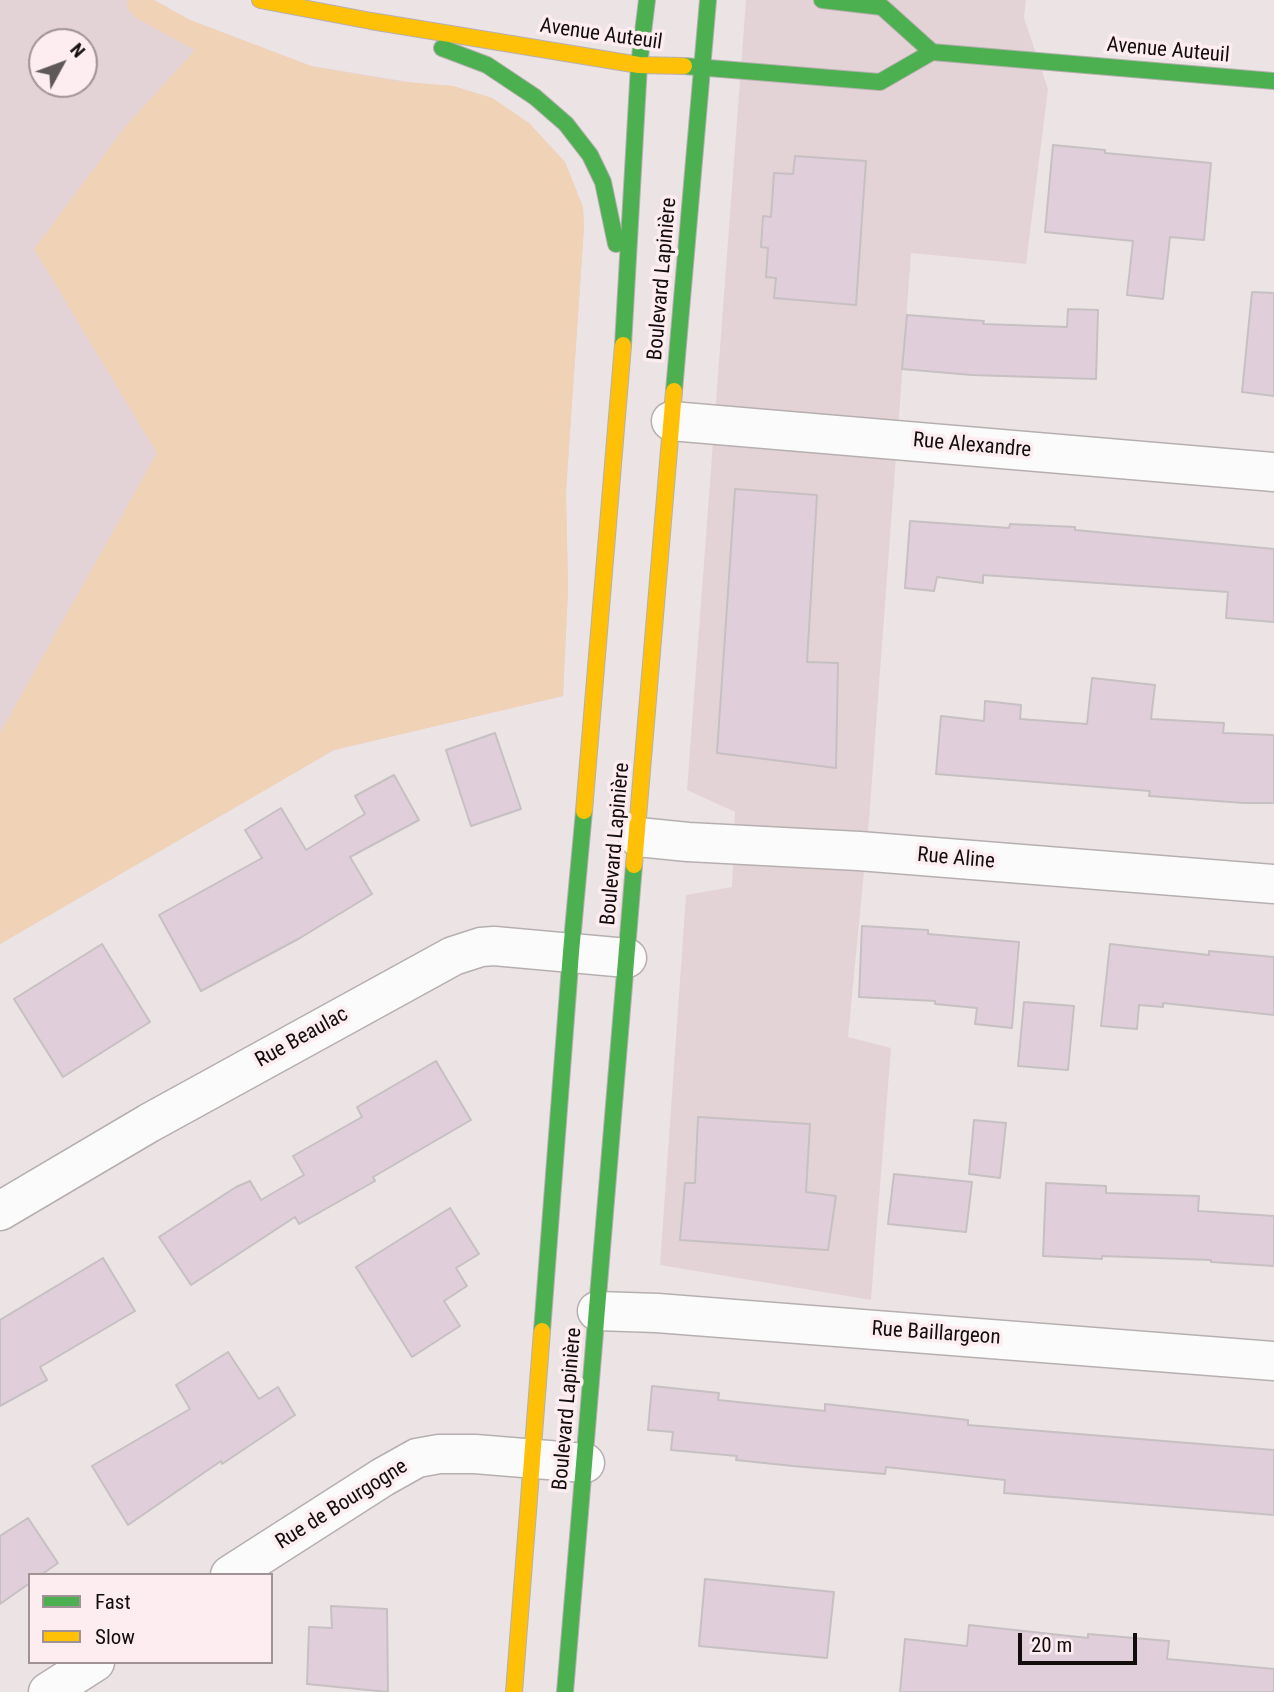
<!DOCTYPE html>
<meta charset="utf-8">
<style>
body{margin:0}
#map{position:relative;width:1274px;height:1692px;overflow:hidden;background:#ece3e5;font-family:"Roboto Condensed",sans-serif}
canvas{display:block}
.legend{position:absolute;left:28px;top:1573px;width:245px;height:91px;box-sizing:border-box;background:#fdedf0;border:2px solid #9f9396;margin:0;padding:9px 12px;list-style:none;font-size:21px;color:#130d0e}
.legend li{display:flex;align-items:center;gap:14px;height:35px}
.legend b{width:35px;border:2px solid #9f9396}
.north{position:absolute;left:28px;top:28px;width:70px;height:70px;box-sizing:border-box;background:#fdedf0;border:2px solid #9f9396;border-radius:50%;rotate:49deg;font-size:19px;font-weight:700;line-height:28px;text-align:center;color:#130d0e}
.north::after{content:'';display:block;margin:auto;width:24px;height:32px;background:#5f5859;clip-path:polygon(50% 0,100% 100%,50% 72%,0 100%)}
.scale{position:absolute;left:1018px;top:1633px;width:119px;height:32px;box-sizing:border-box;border:4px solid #130d0e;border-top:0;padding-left:9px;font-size:21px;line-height:24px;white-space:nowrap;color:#130d0e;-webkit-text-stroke:5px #fdedf0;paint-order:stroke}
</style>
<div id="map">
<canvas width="1274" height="1692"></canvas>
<ul class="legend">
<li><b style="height:9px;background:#4caf50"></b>Fast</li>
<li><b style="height:9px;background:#ffc107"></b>Slow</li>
</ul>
<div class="north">N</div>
<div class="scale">20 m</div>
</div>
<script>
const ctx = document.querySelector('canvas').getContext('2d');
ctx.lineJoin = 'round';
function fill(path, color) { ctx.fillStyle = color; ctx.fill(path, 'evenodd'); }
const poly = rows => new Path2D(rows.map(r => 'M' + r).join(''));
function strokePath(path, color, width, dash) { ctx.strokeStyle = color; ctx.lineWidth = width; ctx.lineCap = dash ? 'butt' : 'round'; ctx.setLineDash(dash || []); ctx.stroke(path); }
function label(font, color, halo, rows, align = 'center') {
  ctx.font = font + ' "Roboto Condensed",sans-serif'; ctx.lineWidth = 7; ctx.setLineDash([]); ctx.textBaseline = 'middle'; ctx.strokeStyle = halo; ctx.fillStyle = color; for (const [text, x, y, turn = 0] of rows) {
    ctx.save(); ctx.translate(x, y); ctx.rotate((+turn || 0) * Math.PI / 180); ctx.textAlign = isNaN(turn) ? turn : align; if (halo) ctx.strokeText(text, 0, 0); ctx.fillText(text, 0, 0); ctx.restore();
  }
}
fill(poly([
 [0,0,154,0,190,20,311,66,421,84,453,86,492,98,529,123,565,162,583,207,584,228,566,491,568,590,563,696,334,750,0,944],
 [42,42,84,42,84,84,42,84],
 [746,0,1026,0,1024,18,1048,89,1026,264,911,253,869,820,848,1037,891,1048,871,1300,660,1265,686,895,732,887,735,812,687,790]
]), '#e4d3d6');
fill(poly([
 [127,0,154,0,190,20,311,66,396,81,453,86,492,98,529,123,565,162,583,207,584,227,566,491,568,590,563,696,334,750,0,944,0,733,157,453,34,249,125,127,195,50,136,18,128,9]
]), '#f0d2b7');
const building = poly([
 [1053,145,1105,150,1105,153,1211,163,1204,240,1170,237,1163,299,1127,295,1133,241,1045,232,1053,145],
 [795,156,866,161,856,305,774,298,776,278,766,277,768,248,761,247,763,216,771,217,774,173,793,174,795,156],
 [1252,292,1274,293,1274,396,1242,392,1252,292],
 [1068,309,1098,310,1096,379,972,375,902,369,907,315,984,321,983,324,1067,327,1068,309],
 [735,489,817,495,807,662,838,663,836,768,717,753,735,489],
 [910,521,1009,528,1010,524,1075,527,1075,530,1274,549,1274,622,1226,618,1228,592,983,575,983,583,937,577,934,591,905,588,910,521],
 [1092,678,1155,685,1151,719,1224,723,1223,733,1274,735,1274,803,1244,803,1149,796,1150,791,936,774,941,716,984,721,985,701,1021,705,1020,719,1087,724,1092,678],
 [495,733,521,809,471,826,446,750,495,733],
 [394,775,419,820,350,857,372,894,300,938,201,991,159,915,262,858,245,830,281,808,306,850,365,814,355,796,394,775],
 [862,926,928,930,928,934,1019,942,1012,1028,975,1024,977,1008,935,1004,935,1001,859,997,862,926],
 [102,944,150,1022,63,1077,14,999,102,944],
 [1110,944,1209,955,1209,951,1274,957,1274,1015,1163,1003,1163,1007,1139,1005,1137,1029,1101,1026,1110,944],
 [1024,1002,1074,1006,1068,1070,1018,1066,1024,1002],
 [436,1061,471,1120,373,1177,375,1181,299,1224,295,1217,191,1285,159,1237,236,1187,250,1181,261,1200,304,1175,293,1156,362,1117,357,1107,436,1061],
 [698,1117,810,1124,806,1192,836,1196,828,1250,680,1240,685,1183,695,1183,698,1117],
 [974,1120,1006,1123,1000,1178,969,1174,974,1120],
 [894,1174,972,1182,966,1232,888,1224,894,1174],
 [1046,1183,1106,1186,1106,1193,1199,1196,1198,1211,1274,1216,1274,1266,1211,1262,1211,1260,1102,1256,1102,1259,1043,1256,1046,1183],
 [450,1208,479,1254,456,1268,467,1286,444,1301,460,1326,412,1357,356,1267,450,1208],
 [103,1258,135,1311,40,1367,47,1380,0,1406,0,1320,103,1258],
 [228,1352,259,1399,278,1387,295,1415,222,1464,221,1461,128,1525,92,1466,190,1409,176,1385,228,1352],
 [652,1386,719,1393,718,1400,825,1411,825,1404,968,1420,968,1425,1274,1450,1274,1515,1004,1493,1005,1480,886,1467,885,1474,793,1466,736,1460,737,1456,671,1450,673,1432,648,1430,652,1386],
 [28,1518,58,1563,41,1575,30,1575,30,1583,0,1604,0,1536,28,1518],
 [705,1579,834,1592,827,1658,699,1646,705,1579],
 [331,1606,387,1609,388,1692,307,1684,309,1627,332,1628,331,1606],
 [969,1625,1088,1638,1088,1634,1169,1641,1167,1659,1274,1669,1274,1692,900,1692,905,1639,967,1646,969,1625]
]);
fill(building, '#e0cfda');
strokePath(building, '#c6c0c2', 2);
const street = poly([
 [671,421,1274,472],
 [638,837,688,842,859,851,1274,884],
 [0,1211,149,1123,453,956,481,947,494,946,627,958],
 [597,1311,657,1313,1274,1361],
 [230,1575,383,1477,417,1458,439,1454,475,1454,585,1463],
 [48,1692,95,1662]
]);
const fast = poly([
 [822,0,882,7,932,52],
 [442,48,487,65,535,97,566,124,590,155,603,182,616,244],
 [684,66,880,82,932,52,1274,81],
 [623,345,639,65,647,0],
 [674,391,708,0],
 [542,1331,571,952,584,811],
 [565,1692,634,865]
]);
const slow = poly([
 [260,0,371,21,639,65,684,66],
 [584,811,623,345],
 [634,865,674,391],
 [514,1692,542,1331]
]);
strokePath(street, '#b6afb0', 41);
strokePath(fast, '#b6afb0', 18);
strokePath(slow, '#b6afb0', 18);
strokePath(street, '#fcfbfb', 38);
strokePath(fast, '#4caf50', 16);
strokePath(slow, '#ffc107', 16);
label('21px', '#130d0e', '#fdedf0', [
 ["Avenue Auteuil",601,35,8],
 ["Avenue Auteuil",1168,51,5],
 ["Boulevard Lapinière",663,279,-85],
 ["Rue Alexandre",972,446,5],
 ["Boulevard Lapinière",616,844,-85],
 ["Rue Aline",956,859,5],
 ["Rue Beaulac",302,1038,-29],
 ["Rue Baillargeon",936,1334,4],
 ["Boulevard Lapinière",568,1409,-85],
 ["Rue de Bourgogne",342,1505,-32]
]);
</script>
